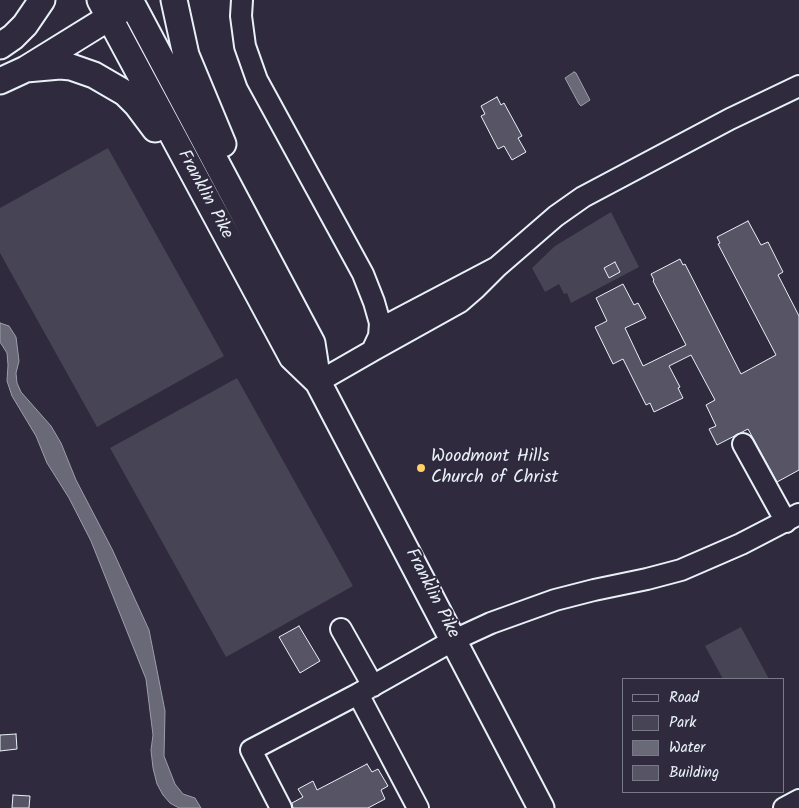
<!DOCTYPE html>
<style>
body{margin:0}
#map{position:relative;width:799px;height:808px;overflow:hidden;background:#2f2a3d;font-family:Kalam,sans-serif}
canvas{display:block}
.legend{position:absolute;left:622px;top:678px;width:162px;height:115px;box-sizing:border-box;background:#2f2a3d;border:1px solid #797a88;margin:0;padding:6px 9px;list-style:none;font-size:15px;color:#e8f1f8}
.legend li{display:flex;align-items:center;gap:10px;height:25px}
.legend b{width:25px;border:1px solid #797a88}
</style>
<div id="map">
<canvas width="799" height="808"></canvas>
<ul class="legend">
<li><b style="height:6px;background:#2f2a3d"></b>Road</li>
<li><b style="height:14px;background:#464455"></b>Park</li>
<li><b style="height:14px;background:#696978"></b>Water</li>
<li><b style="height:14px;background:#575565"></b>Building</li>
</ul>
</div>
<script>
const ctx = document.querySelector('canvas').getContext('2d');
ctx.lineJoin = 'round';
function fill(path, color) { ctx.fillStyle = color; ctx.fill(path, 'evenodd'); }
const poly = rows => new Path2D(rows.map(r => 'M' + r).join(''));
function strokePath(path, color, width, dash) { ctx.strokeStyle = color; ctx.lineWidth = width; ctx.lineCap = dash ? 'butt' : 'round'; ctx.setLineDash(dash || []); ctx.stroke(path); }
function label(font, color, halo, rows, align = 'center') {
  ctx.font = font + ' Kalam,sans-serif'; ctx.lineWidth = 4; ctx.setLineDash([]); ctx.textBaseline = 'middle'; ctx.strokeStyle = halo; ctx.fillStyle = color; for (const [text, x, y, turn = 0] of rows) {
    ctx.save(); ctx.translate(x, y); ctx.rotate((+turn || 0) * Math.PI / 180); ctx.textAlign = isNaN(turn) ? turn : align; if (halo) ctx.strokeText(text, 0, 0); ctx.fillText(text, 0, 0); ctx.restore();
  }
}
fill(poly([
 [108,148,224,356,97,427,0,253,0,208],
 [611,212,639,267,571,303,567,293,564,294,559,284,545,292,532,268,555,246],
 [237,378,353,586,226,657,110,448],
 [741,627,769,679,723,679,705,646]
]), '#464455');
const water = poly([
 [574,72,576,73,590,100,581,106,579,104,565,78,574,72],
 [0,323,9,326,16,337,19,361,16,373,17,383,21,392,51,426,61,443,76,480,112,549,149,630,165,711,164,756,175,784,183,794,195,798,201,808,179,808,170,803,163,795,157,784,153,768,151,750,153,735,146,679,91,541,69,498,47,463,36,436,12,396,7,381,8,365,7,353,0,342,0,323]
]);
fill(water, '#696978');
strokePath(water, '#9c9fab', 1);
const building = poly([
 [497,97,501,105,504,103,522,136,518,138,526,152,512,160,504,146,498,149,481,116,485,114,481,106,497,97],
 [748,221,761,245,768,242,783,272,778,275,799,316,799,470,777,482,748,429,717,445,709,429,716,426,706,405,715,400,691,355,669,366,680,387,678,388,683,398,654,412,650,403,646,405,623,359,613,364,595,327,607,321,596,298,623,284,634,305,638,303,646,318,625,328,643,366,686,345,653,281,654,280,651,274,680,259,683,265,685,264,741,374,776,355,718,244,720,243,717,237,748,221],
 [615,262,620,272,609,278,604,268,615,262],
 [299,626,320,661,300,673,279,637,299,626],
 [16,734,17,749,0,751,0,735,16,734],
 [367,764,372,772,378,769,388,786,381,790,385,799,368,808,293,808,292,803,303,797,298,789,313,781,317,790,367,764],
 [13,795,30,796,29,808,12,808,13,795]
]);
fill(building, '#575565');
strokePath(building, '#e8f1f8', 1);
const minor = poly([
 [242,0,241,16,245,46,257,80,363,274,374,302,380,323,379,336,372,351,318,382],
 [497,267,556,216,583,197,730,119,799,86],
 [372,351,460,302,475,289,497,267,381,328],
 [743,444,786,522],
 [341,629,373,686],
 [358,694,418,808],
 [281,808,251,750,358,694,454,640,491,623,555,600,594,590,647,579,681,570,741,544,799,514],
 [784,808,799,800]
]);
const major = poly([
 [100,0,292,357,318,382],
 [130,0,312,343,318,382,541,808],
 [174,0,186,55,223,144],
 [0,46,13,37,25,25,42,0],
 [26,69,60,66,71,67,94,75,125,93,137,105,155,129],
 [0,81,26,69,123,9]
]);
strokePath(minor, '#e8f1f8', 24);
strokePath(major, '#e8f1f8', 29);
strokePath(minor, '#2f2a3d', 20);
strokePath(major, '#2f2a3d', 25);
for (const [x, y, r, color] of [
 [421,468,5,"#ffd166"]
]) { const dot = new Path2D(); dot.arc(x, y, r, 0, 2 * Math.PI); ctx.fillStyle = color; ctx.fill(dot); strokePath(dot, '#2f2a3d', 2); }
label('18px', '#e8f1f8', '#2f2a3d', [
 ["Franklin Pike",204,195,62],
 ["Franklin Pike",431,594,63]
]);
label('18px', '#e8f1f8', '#2f2a3d', [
 ["Woodmont Hills",431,458],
 ["Church of Christ",431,479]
], 'left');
</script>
